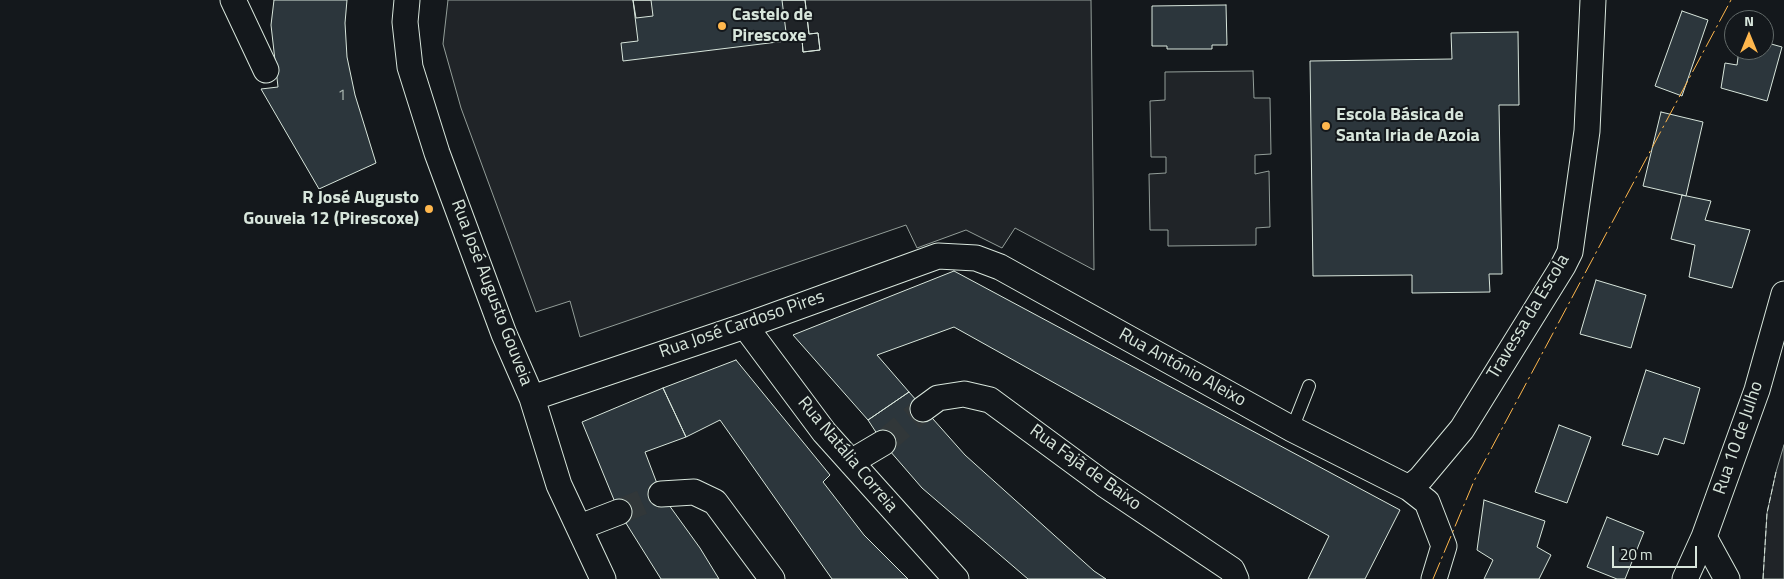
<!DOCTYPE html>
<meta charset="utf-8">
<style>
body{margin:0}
#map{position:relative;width:1784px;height:579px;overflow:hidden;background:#14181c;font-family:"Titillium Web",sans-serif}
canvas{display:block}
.north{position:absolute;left:1724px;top:10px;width:50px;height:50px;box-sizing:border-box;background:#14181c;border:1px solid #626a69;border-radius:50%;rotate:0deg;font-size:14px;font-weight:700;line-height:20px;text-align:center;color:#d8e6dc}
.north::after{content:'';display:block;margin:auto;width:18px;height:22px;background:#ffb74d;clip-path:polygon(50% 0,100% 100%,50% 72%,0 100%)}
.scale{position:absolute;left:1612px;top:546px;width:85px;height:22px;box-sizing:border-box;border:2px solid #d8e6dc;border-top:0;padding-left:6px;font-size:15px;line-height:18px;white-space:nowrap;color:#d8e6dc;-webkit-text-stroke:4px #14181c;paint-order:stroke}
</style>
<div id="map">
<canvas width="1784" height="579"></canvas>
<div class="north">N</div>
<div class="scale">20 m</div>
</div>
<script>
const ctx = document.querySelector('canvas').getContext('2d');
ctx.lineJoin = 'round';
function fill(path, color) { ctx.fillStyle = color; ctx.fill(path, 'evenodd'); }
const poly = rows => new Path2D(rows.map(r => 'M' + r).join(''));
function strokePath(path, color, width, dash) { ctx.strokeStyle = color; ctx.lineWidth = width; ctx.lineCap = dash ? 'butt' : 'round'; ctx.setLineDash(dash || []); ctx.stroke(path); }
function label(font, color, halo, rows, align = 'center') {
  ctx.font = font + ' "Titillium Web",sans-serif'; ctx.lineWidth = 4; ctx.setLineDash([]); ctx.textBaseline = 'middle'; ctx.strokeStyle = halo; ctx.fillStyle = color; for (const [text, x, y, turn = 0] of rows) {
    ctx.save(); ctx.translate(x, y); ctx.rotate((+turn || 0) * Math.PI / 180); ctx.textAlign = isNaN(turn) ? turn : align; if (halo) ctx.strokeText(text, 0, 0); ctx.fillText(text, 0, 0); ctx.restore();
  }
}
const green = poly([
 [448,0,1091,0,1094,270,1015,228,1002,248,966,230,917,248,906,225,580,337,570,301,536,312,461,108,443,44,448,0],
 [1253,71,1254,98,1270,98,1271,154,1255,155,1255,174,1269,171,1270,227,1256,228,1256,245,1168,246,1168,230,1150,230,1149,174,1166,173,1166,157,1151,157,1150,101,1165,100,1165,72,1253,71],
 [1784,445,1784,579,1763,579,1767,513,1776,472,1784,445]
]);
fill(green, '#202428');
strokePath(green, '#939e99', 1);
const building = poly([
 [274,0,347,0,345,23,347,57,355,95,376,163,319,189,261,89,278,87,271,25,274,0],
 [633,0,805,0,809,34,818,33,820,50,803,52,802,39,623,61,621,43,638,41,633,0],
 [633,0,651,0,653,16,636,18,633,0],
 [782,0,805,0,809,34,818,33,820,50,803,52,802,39,787,40,782,0],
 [1226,5,1227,45,1212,45,1212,49,1167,49,1167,46,1152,46,1152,6,1226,5],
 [1682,11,1708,20,1682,96,1655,86,1682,11],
 [1518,32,1519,105,1499,105,1502,274,1489,274,1490,292,1412,293,1412,275,1313,276,1310,61,1452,59,1451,33,1518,32],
 [1764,42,1782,47,1767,101,1721,88,1725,63,1737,65,1739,50,1764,50,1764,42],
 [1661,112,1703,122,1686,196,1643,186,1661,112],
 [1682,195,1711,201,1705,220,1750,230,1732,288,1689,277,1695,245,1671,239,1682,195],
 [954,271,1400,510,1365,579,1308,579,1329,536,954,327,877,355,909,392,868,420,793,335,954,271],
 [1596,280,1646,295,1631,348,1580,334,1596,280],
 [736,360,830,475,823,482,864,535,908,579,832,579,720,420,686,437,663,388,736,360],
 [1646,370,1700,388,1684,444,1664,438,1658,455,1622,445,1646,370],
 [663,388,686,437,645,452,661,494,700,548,719,579,661,579,619,512,582,422,663,388],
 [909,392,965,455,1094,571,1106,579,1028,579,922,488,883,443,868,420,909,392],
 [1559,425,1591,437,1567,503,1535,492,1559,425],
 [1484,500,1545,521,1537,547,1551,555,1539,579,1484,579,1493,560,1477,550,1484,500],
 [1607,517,1644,532,1625,579,1617,579,1587,567,1607,517]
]);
fill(building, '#2c363c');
strokePath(building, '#d8e6dc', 1);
strokePath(poly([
 [883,443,923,409],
 [619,512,661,494]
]), '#313739', 25, [25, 12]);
const lane = poly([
 [1292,429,1309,386]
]);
const street = poly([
 [233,0,266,70],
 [407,0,405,22,410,67,437,153,504,334,532,398,559,485,603,579],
 [745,326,824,432,956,579],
 [532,398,745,326,938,256,976,258,1000,267,1292,429,1409,488,1427,502,1444,546,1434,579],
 [923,409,938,398,964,394,990,400,1104,484,1232,570,1236,579],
 [851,462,883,443],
 [1409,488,1421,478,1462,429,1563,266,1570,252,1587,131,1593,0],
 [661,494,694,492,715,502,772,579],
 [580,527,619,512],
 [1704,537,1727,579],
 [1685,579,1704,537,1757,390,1784,294]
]);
strokePath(lane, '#d8e6dc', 14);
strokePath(street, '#d8e6dc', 27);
strokePath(lane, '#14181c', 12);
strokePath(street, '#14181c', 25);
strokePath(poly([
 [1763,579,1767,513,1776,472]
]), '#d8e6dc', 1, [6, 2.5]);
strokePath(poly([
 [1433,579,1474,481,1731,0]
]), '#ffb74d', 1, [18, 4, 2.5, 4]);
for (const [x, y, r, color] of [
 [722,26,5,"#ffb74d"],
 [1326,126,5,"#ffb74d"],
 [429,209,5,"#ffb74d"]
]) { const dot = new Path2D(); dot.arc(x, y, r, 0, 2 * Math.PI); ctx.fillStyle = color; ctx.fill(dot); strokePath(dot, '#14181c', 2); }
label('15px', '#adbab4', null, [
 ["1",342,96]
]);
label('bold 18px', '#d8e6dc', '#14181c', [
 ["Castelo de",732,16],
 ["Pirescoxe",732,37],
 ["Escola Básica de",1336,116],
 ["Santa Iria de Azoia",1336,137],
 ["R José Augusto",419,199,"right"],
 ["Gouveia 12 (Pirescoxe)",419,220,"right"]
], 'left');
label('18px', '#d8e6dc', '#14181c', [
 ["Rua José Augusto Gouveia",491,293,69],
 ["Travessa da Escola",1529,317,-59],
 ["Rua José Cardoso Pires",742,325,-19],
 ["Rua António Aleixo",1182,368,29],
 ["Rua 10 de Julho",1739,438,-71],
 ["Rua Natália Correia",847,455,50],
 ["Rua Fajã de Baixo",1085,468,36]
]);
</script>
